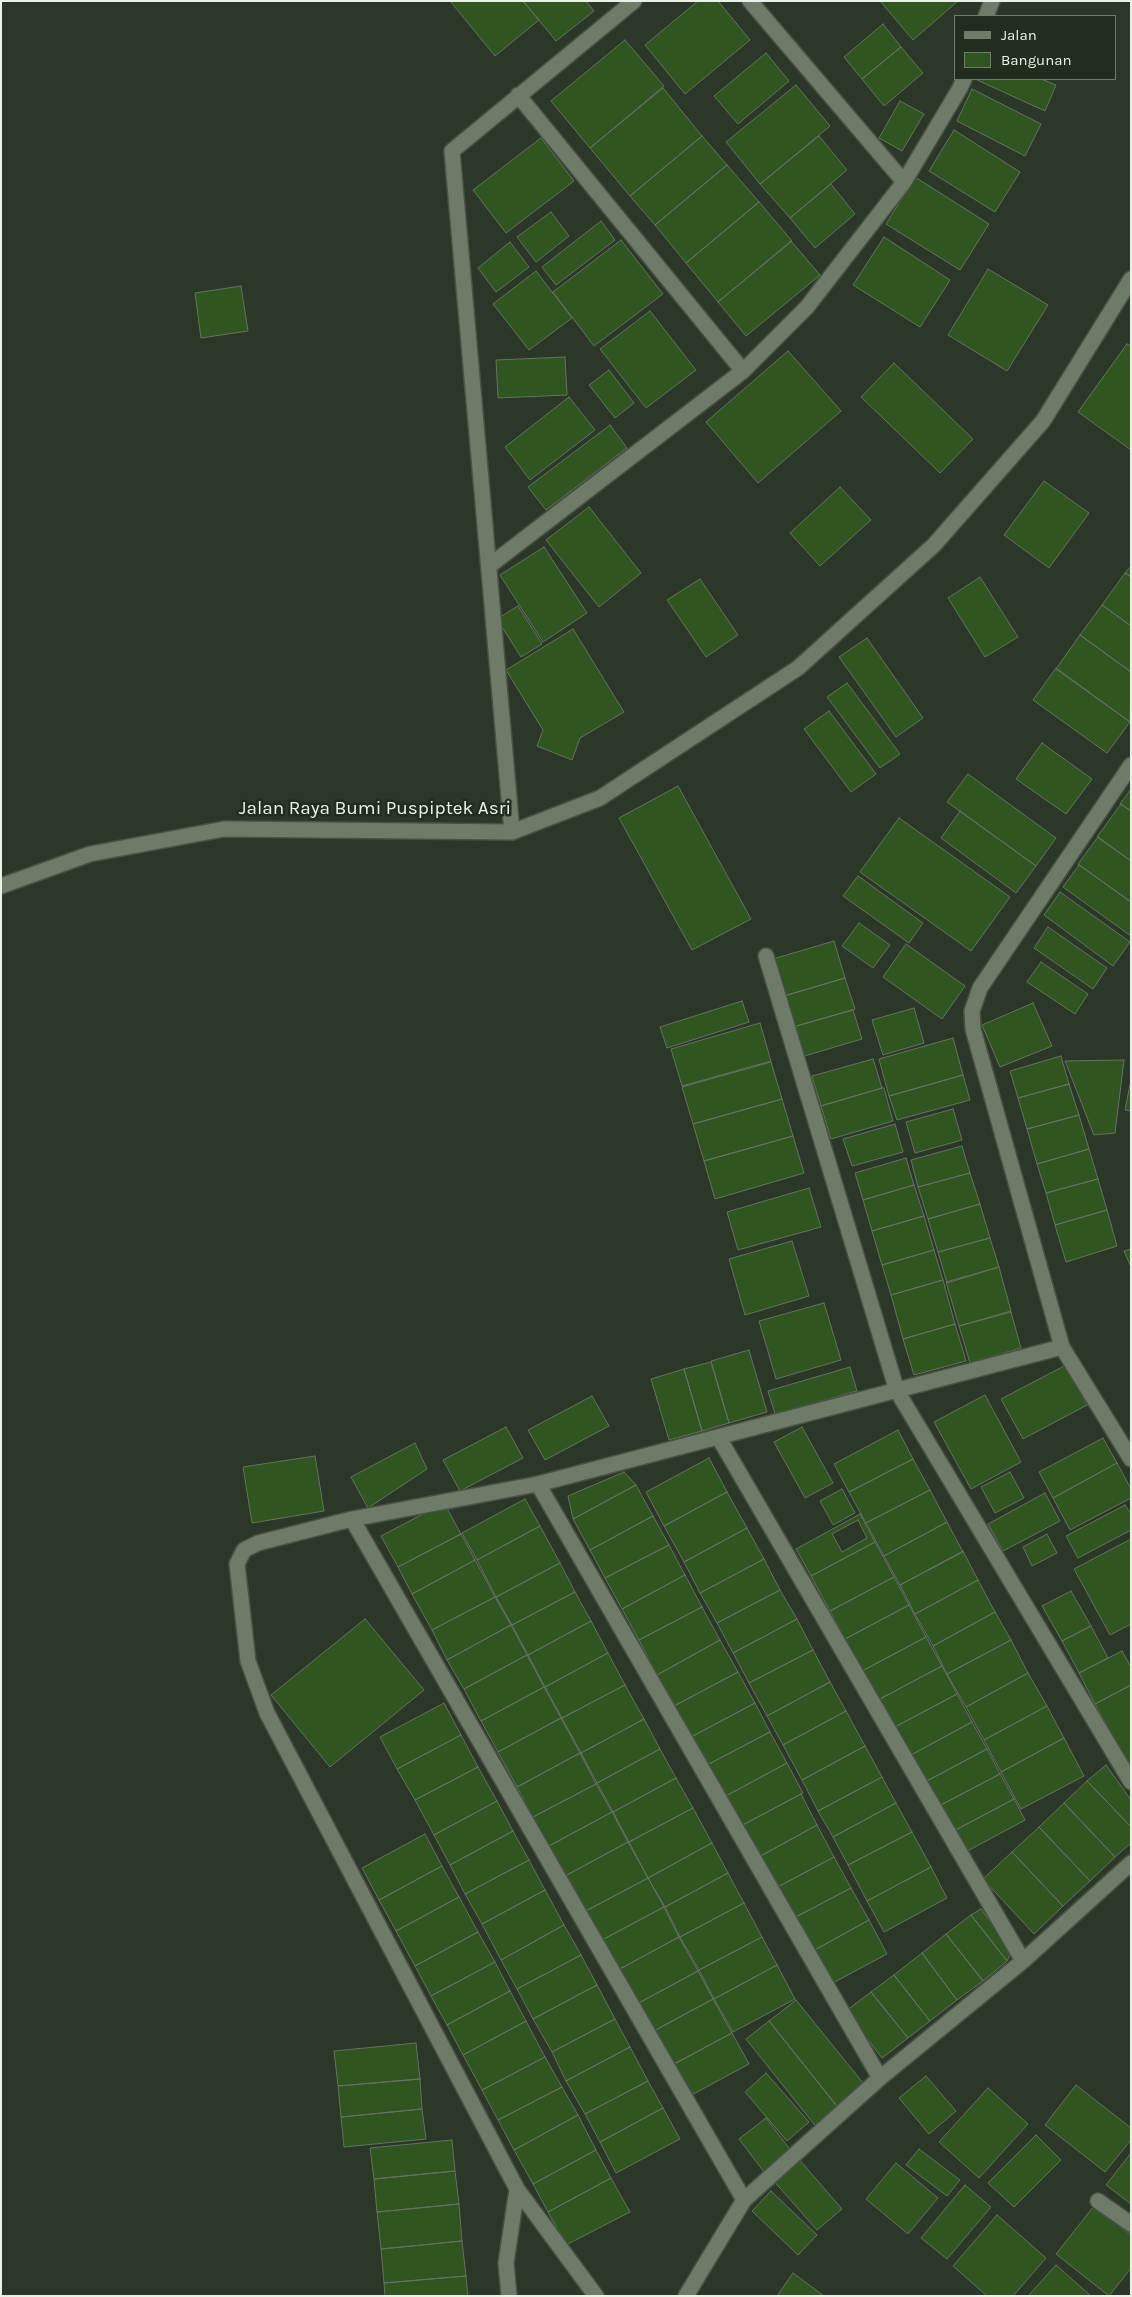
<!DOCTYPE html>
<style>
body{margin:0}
#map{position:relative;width:1132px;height:2297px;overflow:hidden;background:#2b3727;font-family:Karla,sans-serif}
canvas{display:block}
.frame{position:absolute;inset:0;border:2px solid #eaf2e7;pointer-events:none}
.legend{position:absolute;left:954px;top:15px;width:162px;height:65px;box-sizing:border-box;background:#212d1d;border:1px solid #717c6e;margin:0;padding:6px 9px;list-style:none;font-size:15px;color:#eaf2e7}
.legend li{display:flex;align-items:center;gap:10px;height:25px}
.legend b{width:25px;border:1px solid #717c6e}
</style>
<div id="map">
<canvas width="1132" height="2297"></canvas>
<div class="frame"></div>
<ul class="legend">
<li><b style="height:6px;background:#6d7b68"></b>Jalan</li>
<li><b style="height:14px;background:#305521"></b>Bangunan</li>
</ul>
</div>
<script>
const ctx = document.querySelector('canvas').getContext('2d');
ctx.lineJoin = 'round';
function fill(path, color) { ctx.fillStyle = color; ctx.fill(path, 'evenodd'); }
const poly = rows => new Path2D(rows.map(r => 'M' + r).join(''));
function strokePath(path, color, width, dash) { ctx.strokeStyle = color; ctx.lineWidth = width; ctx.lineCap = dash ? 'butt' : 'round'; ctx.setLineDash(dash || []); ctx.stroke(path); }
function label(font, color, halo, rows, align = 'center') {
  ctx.font = font + ' Karla,sans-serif'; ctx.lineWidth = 5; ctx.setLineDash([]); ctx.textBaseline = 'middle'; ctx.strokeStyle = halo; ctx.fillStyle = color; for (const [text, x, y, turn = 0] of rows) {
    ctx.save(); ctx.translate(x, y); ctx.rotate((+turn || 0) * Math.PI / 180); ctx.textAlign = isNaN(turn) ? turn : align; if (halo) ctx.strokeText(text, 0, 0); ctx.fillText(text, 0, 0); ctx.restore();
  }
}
const building = poly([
 [450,1,523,1,539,20,495,56,450,1],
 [523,1,586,1,594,11,556,41,523,1],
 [698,1,718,1,750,40,685,94,645,45,698,1],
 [880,1,958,1,913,40,880,1],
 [883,24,901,47,862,79,844,57,883,24],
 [625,40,664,86,590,148,551,101,625,40],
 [901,47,923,73,884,106,862,79,901,47],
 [766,53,789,81,738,124,714,96,766,53],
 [975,79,1041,79,1056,85,1045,111,975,79],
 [796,85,830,126,760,184,726,142,796,85],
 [663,88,702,136,630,196,590,148,663,88],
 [972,89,1041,124,1025,156,957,121,972,89],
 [900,101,924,114,902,151,879,138,900,101],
 [954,130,1020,172,995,212,929,171,954,130],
 [702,136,727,165,655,225,630,196,702,136],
 [819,136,847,170,790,218,760,184,819,136],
 [541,138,574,181,506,233,473,190,541,138],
 [727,165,759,202,686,263,655,225,727,165],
 [915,177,989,224,960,270,886,224,915,177],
 [831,184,855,214,815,248,790,218,831,184],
 [759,202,792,241,718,302,686,263,759,202],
 [551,212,569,236,536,262,517,237,551,212],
 [601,221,615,240,556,285,542,267,601,221],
 [884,237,950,280,920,327,853,285,884,237],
 [621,240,663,294,594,346,553,292,621,240],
 [791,241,820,275,746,336,718,302,791,241],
 [510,242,529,267,496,292,478,268,510,242],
 [988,269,1048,305,1007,371,948,335,988,269],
 [536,271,572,318,529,350,493,304,536,271],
 [241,286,248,331,201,338,195,293,241,286],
 [650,311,696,370,646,408,600,349,650,311],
 [1127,344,1131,346,1131,450,1078,412,1127,344],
 [788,351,841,411,758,483,706,422,788,351],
 [565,357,567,395,498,398,496,360,565,357],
 [894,363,973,439,940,473,861,397,894,363],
 [609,370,634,403,615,418,589,385,609,370],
 [569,397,595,430,530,480,505,447,569,397],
 [610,425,627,448,546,510,528,487,610,425],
 [1044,481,1089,513,1049,568,1004,535,1044,481],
 [840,487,871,520,820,566,790,533,840,487],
 [589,507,641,573,599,607,546,540,589,507],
 [544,547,587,613,543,642,500,575,544,547],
 [1131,566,1131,577,1125,573,1131,566],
 [1125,573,1131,577,1131,626,1102,605,1125,573],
 [980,577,1018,637,985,657,948,598,980,577],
 [700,579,738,635,706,657,667,600,700,579],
 [1102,605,1131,626,1131,672,1080,635,1102,605],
 [518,606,542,644,521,657,497,619,518,606],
 [573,629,624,712,580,738,572,760,537,746,543,730,506,670,573,629],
 [1080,635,1131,672,1130,722,1056,669,1080,635],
 [867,638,923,718,896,737,839,657,867,638],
 [1056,668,1130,722,1107,753,1033,700,1056,668],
 [847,683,900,754,880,768,827,697,847,683],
 [829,711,876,774,851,792,804,729,829,711],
 [1042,743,1092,779,1066,814,1016,779,1042,743],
 [968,774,1056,838,1036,866,947,802,968,774],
 [678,786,751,919,692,950,619,818,678,786],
 [1131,789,1131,811,1120,804,1131,789],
 [1121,804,1131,811,1131,861,1097,837,1121,804],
 [960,811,1036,866,1016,893,941,838,960,811],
 [899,818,1010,897,971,951,860,872,899,818],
 [1098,837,1131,861,1131,902,1078,864,1098,837],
 [1079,865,1131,902,1131,936,1063,887,1079,865],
 [858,876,923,923,909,943,843,896,858,876],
 [1060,892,1130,942,1113,966,1044,915,1060,892],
 [859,923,890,945,873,968,842,946,859,923],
 [1048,927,1107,968,1093,989,1034,948,1048,927],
 [834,941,845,978,784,996,773,959,834,941],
 [906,944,965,986,942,1019,883,977,906,944],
 [1041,962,1088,994,1075,1014,1027,982,1041,962],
 [845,978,855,1009,793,1027,784,996,845,978],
 [742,1001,749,1022,667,1048,660,1027,742,1001],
 [1033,1003,1052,1046,1000,1067,982,1025,1033,1003],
 [914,1008,924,1043,883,1055,872,1020,914,1008],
 [853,1010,862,1039,801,1057,793,1027,853,1010],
 [760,1023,771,1061,682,1086,671,1049,760,1023],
 [953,1038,963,1075,889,1096,879,1059,953,1038],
 [1061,1056,1069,1084,1018,1098,1010,1071,1061,1056],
 [873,1059,882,1088,821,1106,812,1076,873,1059],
 [1124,1060,1115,1133,1094,1135,1065,1061,1124,1060],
 [771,1062,782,1099,693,1124,682,1087,771,1062],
 [963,1075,970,1100,897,1120,889,1096,963,1075],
 [1131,1080,1131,1111,1125,1110,1131,1080],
 [1069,1084,1079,1115,1027,1129,1018,1098,1069,1084],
 [882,1088,884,1088,893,1121,831,1139,821,1106,882,1088],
 [782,1099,793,1136,704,1161,693,1124,782,1099],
 [953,1109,962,1140,915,1153,906,1122,953,1109],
 [1079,1115,1089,1149,1037,1164,1027,1129,1079,1115],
 [895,1124,903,1152,852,1166,843,1139,895,1124],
 [793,1136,804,1173,715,1199,704,1161,793,1136],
 [962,1146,970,1173,918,1187,911,1160,962,1146],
 [1089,1149,1098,1179,1046,1193,1037,1164,1089,1149],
 [906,1158,914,1185,863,1200,855,1173,906,1158],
 [970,1173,980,1204,928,1219,918,1187,970,1173],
 [1098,1179,1107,1210,1055,1225,1046,1193,1098,1179],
 [914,1185,924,1216,872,1231,863,1200,914,1185],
 [809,1188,821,1227,738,1250,727,1212,809,1188],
 [980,1204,990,1238,938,1252,928,1219,980,1204],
 [1107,1210,1117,1246,1066,1262,1055,1225,1107,1210],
 [924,1216,934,1250,882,1265,872,1231,924,1216],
 [990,1238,999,1267,947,1283,938,1252,990,1238],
 [792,1241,809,1296,745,1315,729,1259,792,1241],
 [1131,1249,1131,1267,1124,1251,1131,1249],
 [934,1250,943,1280,891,1295,882,1265,934,1250],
 [999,1267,1011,1311,959,1326,946,1282,999,1267],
 [943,1280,955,1324,903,1339,891,1295,943,1280],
 [824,1303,841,1360,776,1379,759,1321,824,1303],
 [1011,1312,1021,1348,970,1363,959,1326,1011,1312],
 [955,1324,966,1361,914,1375,903,1339,955,1324],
 [749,1350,767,1412,729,1423,711,1361,749,1350],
 [711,1362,729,1423,702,1431,684,1369,711,1362],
 [1066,1365,1087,1405,1023,1439,1001,1399,1066,1365],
 [850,1367,857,1391,775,1414,768,1391,850,1367],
 [684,1369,702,1431,669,1440,651,1379,684,1369],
 [985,1395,1021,1462,971,1489,934,1422,985,1395],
 [592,1396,609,1426,545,1460,528,1430,592,1396],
 [506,1427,523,1458,460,1491,443,1460,506,1427],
 [802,1427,833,1483,805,1498,774,1442,802,1427],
 [898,1430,913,1459,849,1492,834,1464,898,1430],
 [1103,1438,1117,1463,1053,1498,1039,1472,1103,1438],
 [415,1443,427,1469,368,1508,351,1477,415,1443],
 [315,1456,324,1511,252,1523,243,1467,315,1456],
 [709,1458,727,1492,664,1526,646,1492,709,1458],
 [913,1459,930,1490,866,1523,849,1492,913,1459],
 [1117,1463,1131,1489,1131,1498,1070,1530,1053,1498,1117,1463],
 [624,1472,636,1485,573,1519,568,1496,624,1472],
 [1010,1472,1024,1498,995,1513,981,1487,1010,1472],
 [636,1485,653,1516,590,1550,573,1519,636,1485],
 [842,1489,855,1513,833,1525,820,1501,842,1489],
 [930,1490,947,1522,884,1556,866,1523,930,1490],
 [727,1492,747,1528,684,1562,664,1526,727,1492],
 [1045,1493,1060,1521,1003,1551,988,1524,1045,1493],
 [525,1499,540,1526,477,1560,462,1533,525,1499],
 [444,1503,461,1534,398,1567,381,1536,444,1503],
 [1125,1505,1131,1514,1131,1530,1078,1558,1066,1536,1125,1505],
 [860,1514,875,1542,811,1576,796,1549,860,1514],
 [653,1516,669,1545,605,1578,590,1550,653,1516],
 [858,1520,867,1538,842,1552,832,1534,858,1520],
 [947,1522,963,1552,900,1585,884,1556,947,1522],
 [540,1526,560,1563,496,1597,477,1560,540,1526],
 [747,1528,764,1559,700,1593,684,1562,747,1528],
 [461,1534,475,1560,412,1594,398,1567,461,1534],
 [1047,1534,1057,1553,1032,1566,1023,1547,1047,1534],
 [1131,1539,1131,1624,1110,1635,1074,1569,1131,1539],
 [875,1542,894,1577,830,1611,811,1576,875,1542],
 [669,1545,685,1575,622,1609,605,1578,669,1545],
 [963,1551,978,1580,915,1614,900,1585,963,1551],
 [764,1559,780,1590,717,1623,700,1593,764,1559],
 [475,1560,495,1597,432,1630,412,1594,475,1560],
 [560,1563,575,1592,512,1625,496,1597,560,1563],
 [685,1575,702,1607,639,1640,622,1609,685,1575],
 [894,1577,909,1605,845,1639,830,1611,894,1577],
 [978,1580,995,1612,933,1646,915,1614,978,1580],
 [780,1590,797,1619,733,1653,717,1623,780,1590],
 [1071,1591,1091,1626,1062,1641,1042,1606,1071,1591],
 [575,1592,591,1621,528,1655,512,1625,575,1592],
 [495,1597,511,1625,447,1660,432,1630,495,1597],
 [909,1605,926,1637,862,1671,845,1639,909,1605],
 [702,1607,720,1640,657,1675,639,1640,702,1607],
 [995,1612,1011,1640,947,1674,933,1646,995,1612],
 [365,1619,424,1690,330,1767,271,1695,365,1619],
 [797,1619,813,1650,749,1683,733,1653,797,1619],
 [591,1621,608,1653,545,1687,528,1655,591,1621],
 [511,1625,527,1655,464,1689,447,1660,511,1625],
 [1091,1626,1108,1658,1079,1673,1062,1641,1091,1626],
 [926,1637,942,1666,878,1700,862,1671,926,1637],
 [720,1640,738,1672,674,1706,657,1675,720,1640],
 [1011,1640,1028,1673,966,1707,947,1674,1011,1640],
 [813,1650,830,1682,767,1716,749,1683,813,1650],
 [1122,1651,1131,1667,1131,1685,1095,1704,1079,1673,1122,1651],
 [608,1653,625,1685,562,1718,545,1687,608,1653],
 [527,1655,544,1687,481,1721,464,1689,527,1655],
 [942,1666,957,1694,893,1728,878,1700,942,1666],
 [738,1672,755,1703,691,1737,674,1706,738,1672],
 [1028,1673,1047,1706,984,1740,966,1707,1028,1673],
 [830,1682,846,1711,783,1745,767,1716,830,1682],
 [625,1685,644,1719,581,1753,562,1718,625,1685],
 [1131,1685,1131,1762,1128,1764,1095,1704,1131,1685],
 [544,1687,561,1718,498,1752,481,1721,544,1687],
 [957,1694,972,1722,909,1756,893,1728,957,1694],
 [444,1703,461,1735,397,1769,380,1737,444,1703],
 [755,1703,770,1732,707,1765,691,1737,755,1703],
 [1047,1706,1064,1738,1001,1772,984,1740,1047,1706],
 [846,1711,865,1746,802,1780,783,1745,846,1711],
 [561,1718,580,1753,517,1787,498,1752,561,1718],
 [644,1719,660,1749,597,1783,581,1753,644,1719],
 [972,1722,987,1749,923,1783,909,1756,972,1722],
 [770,1732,787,1763,724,1797,707,1765,770,1732],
 [461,1735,478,1767,415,1800,397,1769,461,1735],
 [1064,1738,1084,1776,1021,1809,1001,1772,1064,1738],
 [865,1746,882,1777,818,1811,802,1780,865,1746],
 [660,1749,676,1778,613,1812,597,1783,660,1749],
 [987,1749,1000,1774,937,1807,923,1783,987,1749],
 [580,1753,596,1784,533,1817,517,1787,580,1753],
 [787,1763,803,1793,739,1827,724,1797,787,1763],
 [1106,1765,1131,1800,1131,1827,1087,1781,1106,1765],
 [478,1767,497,1801,434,1835,415,1800,478,1767],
 [1000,1774,1014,1799,950,1833,937,1807,1000,1774],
 [882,1777,896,1803,833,1837,818,1811,882,1777],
 [676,1778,693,1808,629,1842,613,1812,676,1778],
 [1087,1781,1131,1827,1131,1843,1115,1857,1064,1803,1087,1781],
 [596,1784,612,1812,549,1846,533,1817,596,1784],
 [801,1794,817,1825,757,1858,739,1827,801,1794],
 [1014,1799,1025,1820,962,1854,950,1833,1014,1799],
 [497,1801,513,1831,450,1865,434,1835,497,1801],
 [896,1803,912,1832,848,1865,833,1837,896,1803],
 [1064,1803,1115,1857,1090,1881,1039,1827,1064,1803],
 [693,1808,712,1843,648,1878,629,1842,693,1808],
 [612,1812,628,1842,565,1876,549,1846,612,1812],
 [817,1825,834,1857,774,1889,757,1858,817,1825],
 [1039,1827,1090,1881,1063,1906,1012,1852,1039,1827],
 [513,1831,529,1860,465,1894,450,1865,513,1831],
 [912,1832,931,1867,867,1901,848,1865,912,1832],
 [425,1834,442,1866,379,1900,362,1868,425,1834],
 [628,1842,648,1878,584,1912,565,1876,628,1842],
 [712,1843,728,1873,665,1907,648,1878,712,1843],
 [1012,1852,1063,1906,1034,1934,983,1879,1012,1852],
 [834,1857,851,1888,790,1920,774,1889,834,1857],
 [529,1860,545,1890,482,1924,465,1894,529,1860],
 [442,1866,459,1897,396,1931,379,1900,442,1866],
 [931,1867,947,1898,884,1932,867,1901,931,1867],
 [728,1873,744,1903,680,1937,665,1907,728,1873],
 [648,1878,664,1907,600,1941,584,1912,648,1878],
 [851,1888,869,1920,811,1952,790,1920,851,1888],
 [545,1890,564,1925,501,1960,482,1924,545,1890],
 [459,1897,478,1932,415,1966,396,1931,459,1897],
 [744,1903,762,1937,699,1970,680,1937,744,1903],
 [664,1907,679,1937,616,1971,600,1941,664,1907],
 [981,1909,1012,1950,1007,1961,971,1915,981,1909],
 [971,1915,1007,1961,983,1981,946,1934,971,1915],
 [869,1920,887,1954,831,1984,811,1952,869,1920],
 [564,1925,581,1955,517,1989,501,1960,564,1925],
 [478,1932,495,1962,431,1996,415,1966,478,1932],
 [946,1934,983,1981,957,2000,922,1953,946,1934],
 [679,1937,698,1971,635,2005,616,1971,679,1937],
 [762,1937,777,1965,714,1999,699,1970,762,1937],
 [922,1953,957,2000,930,2021,894,1975,922,1953],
 [581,1955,597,1985,533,2019,517,1989,581,1955],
 [495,1962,510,1991,447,2025,431,1996,495,1962],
 [777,1965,795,1999,733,2032,714,1999,777,1965],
 [698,1971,713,1999,650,2033,635,2005,698,1971],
 [894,1975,930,2021,908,2038,871,1992,894,1975],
 [597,1985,615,2019,552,2052,533,2019,597,1985],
 [510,1991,526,2021,463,2055,447,2025,510,1991],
 [871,1992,908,2038,882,2058,846,2011,871,1992],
 [713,1999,732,2033,668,2067,650,2033,713,1999],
 [796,2000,867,2088,840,2110,769,2021,796,2000],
 [615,2019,630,2047,566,2081,552,2052,615,2019],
 [526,2021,545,2057,482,2090,463,2055,526,2021],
 [769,2021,840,2110,817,2128,746,2039,769,2021],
 [732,2033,749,2064,686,2098,669,2067,732,2033],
 [416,2043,420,2079,338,2086,334,2051,416,2043],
 [630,2047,648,2081,585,2114,566,2081,630,2047],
 [545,2057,562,2087,498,2120,482,2090,545,2057],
 [766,2073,809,2122,787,2141,745,2092,766,2073],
 [926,2076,956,2111,929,2134,899,2098,926,2076],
 [420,2079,422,2109,341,2117,338,2086,420,2079],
 [648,2081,663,2108,600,2142,585,2114,648,2081],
 [1076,2085,1131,2128,1131,2140,1105,2172,1045,2125,1076,2085],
 [562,2087,578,2115,514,2150,498,2120,562,2087],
 [988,2088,1028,2124,979,2178,939,2142,988,2088],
 [663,2108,680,2139,616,2173,600,2142,663,2108],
 [422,2109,426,2139,344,2147,341,2117,422,2109],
 [578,2115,596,2150,533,2184,514,2150,578,2115],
 [766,2118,792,2152,764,2172,739,2139,766,2118],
 [1036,2135,1061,2160,1014,2207,988,2183,1036,2135],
 [452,2140,455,2171,374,2179,370,2148,452,2140],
 [919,2149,960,2180,947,2196,906,2165,919,2149],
 [596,2150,611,2178,548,2212,533,2184,596,2150],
 [1131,2153,1131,2204,1106,2185,1131,2153],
 [797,2157,842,2209,817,2230,772,2179,797,2157],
 [896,2163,938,2198,908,2234,866,2199,896,2163],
 [455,2171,459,2204,377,2212,374,2179,455,2171],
 [611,2178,630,2212,566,2245,548,2212,611,2178],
 [965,2185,991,2207,947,2259,921,2238,965,2185],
 [771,2191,817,2235,798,2255,752,2211,771,2191],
 [459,2204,462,2241,381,2249,377,2212,459,2204],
 [1094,2206,1131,2235,1131,2268,1109,2296,1056,2254,1094,2206],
 [997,2215,1046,2258,1013,2296,987,2296,953,2266,997,2215],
 [462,2241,466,2276,384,2283,381,2249,462,2241],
 [1056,2265,1091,2296,1028,2296,1056,2265],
 [793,2273,824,2296,777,2296,793,2273],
 [466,2276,468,2296,385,2296,384,2283,466,2276]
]);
fill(building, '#305521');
strokePath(building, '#657361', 1);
const lane = poly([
 [1098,2201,1131,2224]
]);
const street = poly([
 [750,1,904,182],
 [986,16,992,1],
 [518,95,743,371],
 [489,566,743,371,807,307,904,182,960,88,964,79],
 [1131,765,980,988,972,1011,973,1029,1062,1347,1131,1459],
 [512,832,452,151,634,1],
 [1,886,90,854,224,829,512,832,600,798,798,668,934,545,1043,421,1131,279],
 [766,956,897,1391,1131,1782],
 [719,1438,1023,1961],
 [538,1484,880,2078],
 [352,1519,744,2200],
 [509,2296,506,2263,517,2189],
 [596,2296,517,2189,267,1713,248,1661,237,1564,244,1550,258,1543,352,1519,538,1484,1062,1347],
 [686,2296,744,2200,880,2078,1023,1961,1131,1863]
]);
strokePath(lane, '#475144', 18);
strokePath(street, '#475144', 18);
strokePath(lane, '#6d7b68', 15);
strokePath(street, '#6d7b68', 15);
label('19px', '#eaf2e7', '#212d1d', [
 ["Jalan Raya Bumi Puspiptek Asri",375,809]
]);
</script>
